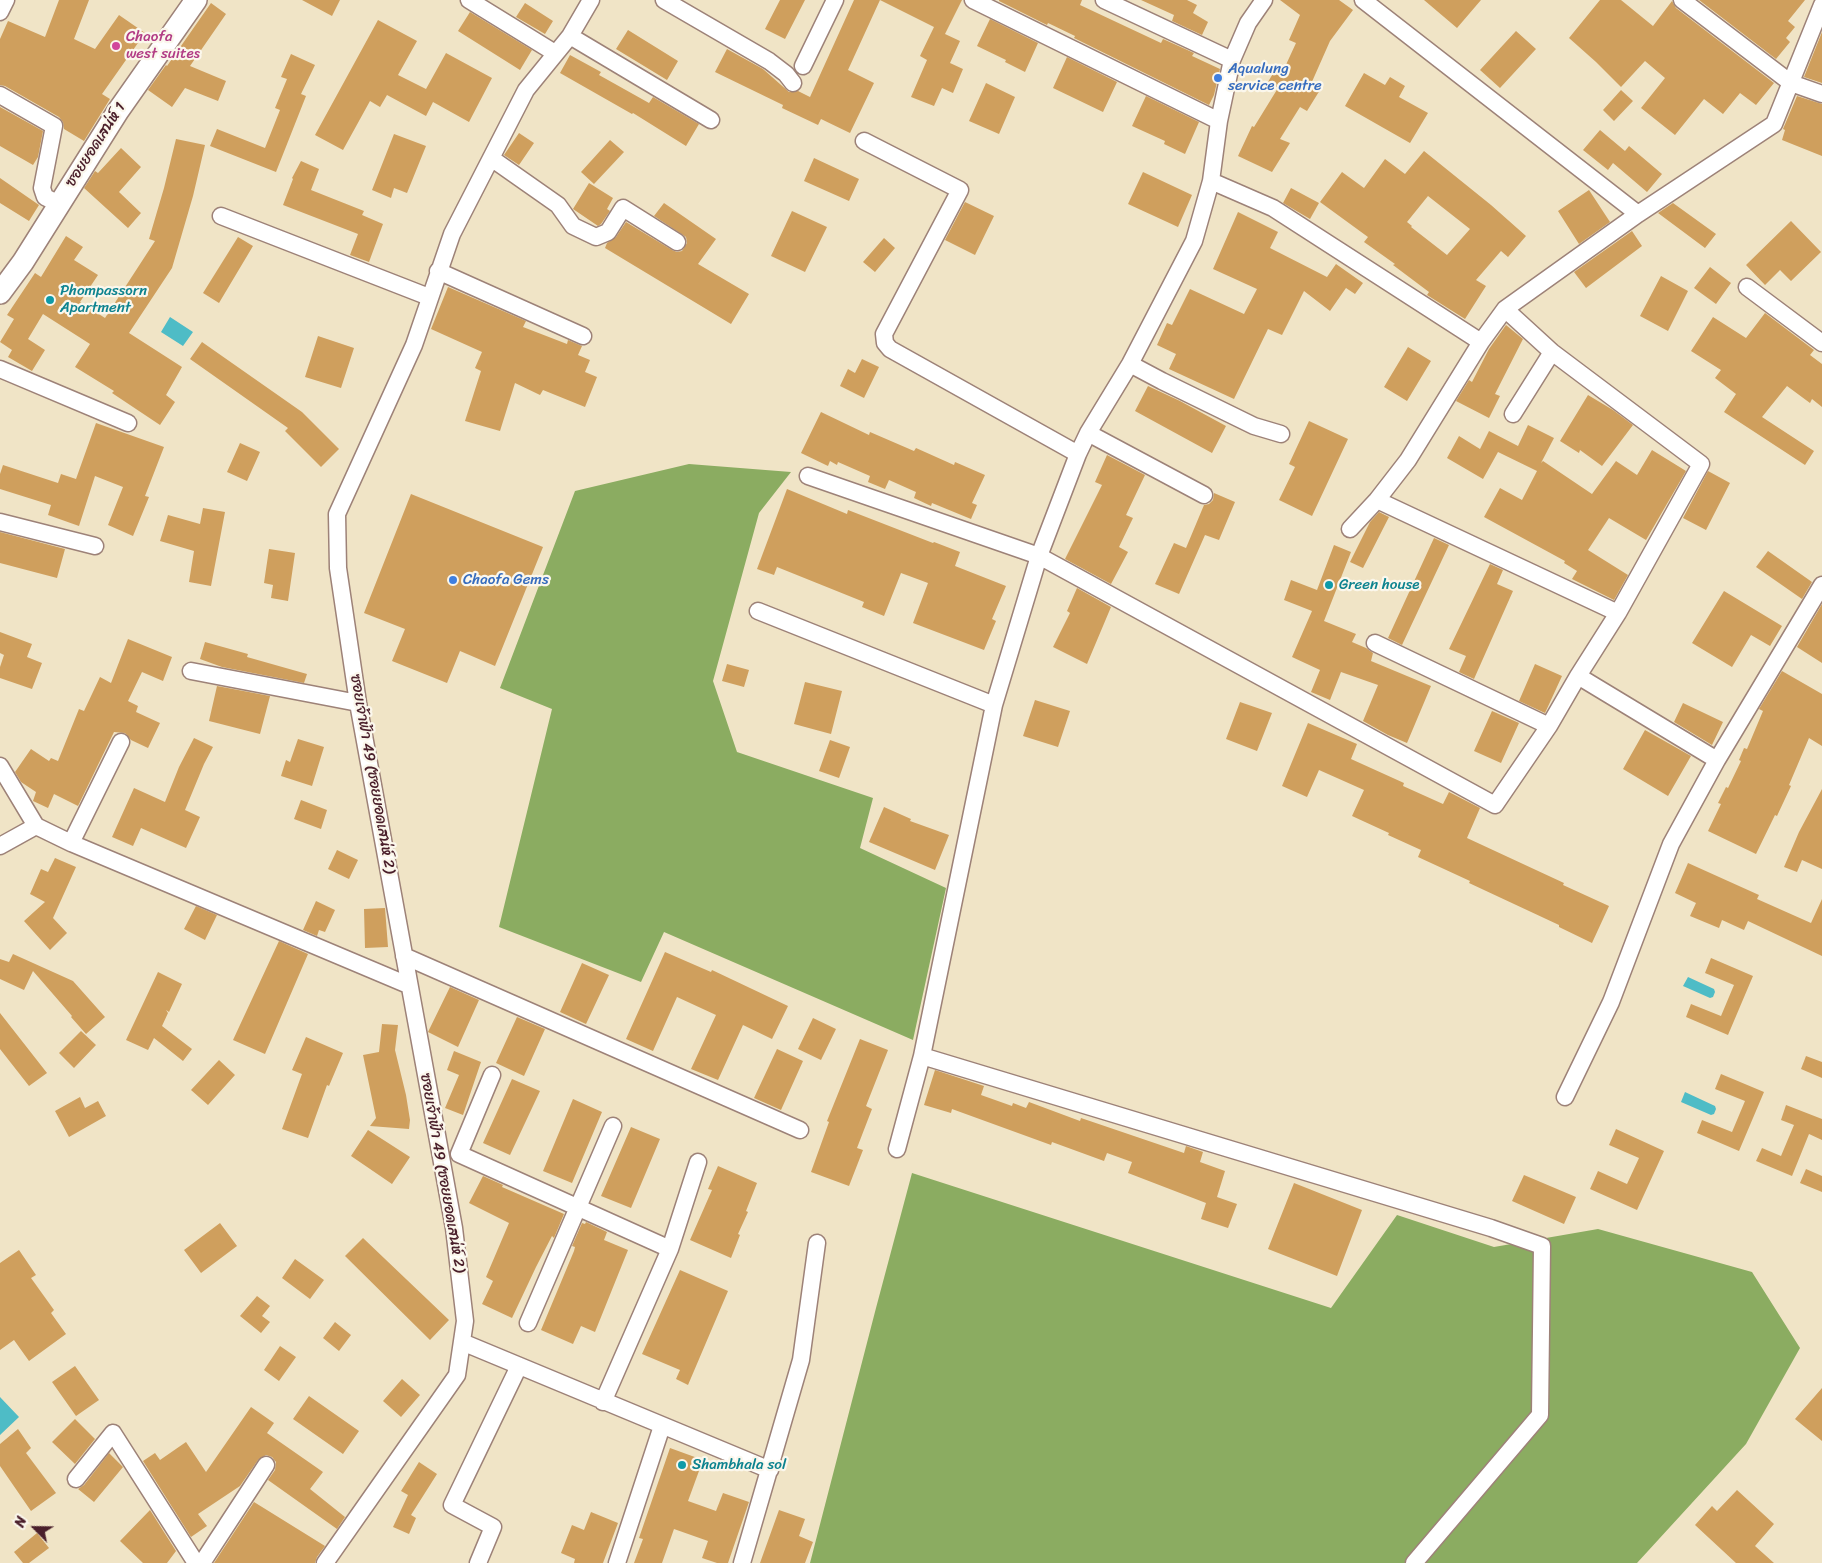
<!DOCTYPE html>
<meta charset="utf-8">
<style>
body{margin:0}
#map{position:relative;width:1822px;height:1563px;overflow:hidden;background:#f0e4c6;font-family:Sriracha,sans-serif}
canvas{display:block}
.north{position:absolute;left:10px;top:1503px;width:50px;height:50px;-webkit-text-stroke:4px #fbf7ec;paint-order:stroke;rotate:293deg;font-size:14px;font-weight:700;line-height:20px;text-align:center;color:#4a1f2b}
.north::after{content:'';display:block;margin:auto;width:18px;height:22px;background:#4a1f2b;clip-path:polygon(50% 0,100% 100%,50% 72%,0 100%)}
</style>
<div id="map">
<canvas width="1822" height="1563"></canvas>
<div class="north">N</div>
</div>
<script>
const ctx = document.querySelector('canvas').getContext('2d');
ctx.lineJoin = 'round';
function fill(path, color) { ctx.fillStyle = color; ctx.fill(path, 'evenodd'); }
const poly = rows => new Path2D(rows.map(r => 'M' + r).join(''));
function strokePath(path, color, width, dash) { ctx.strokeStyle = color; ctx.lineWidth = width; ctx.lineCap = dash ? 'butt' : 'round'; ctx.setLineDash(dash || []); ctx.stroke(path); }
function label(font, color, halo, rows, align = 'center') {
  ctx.font = font + ' Sriracha,"Playpen Sans Thai",sans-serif'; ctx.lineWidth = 4.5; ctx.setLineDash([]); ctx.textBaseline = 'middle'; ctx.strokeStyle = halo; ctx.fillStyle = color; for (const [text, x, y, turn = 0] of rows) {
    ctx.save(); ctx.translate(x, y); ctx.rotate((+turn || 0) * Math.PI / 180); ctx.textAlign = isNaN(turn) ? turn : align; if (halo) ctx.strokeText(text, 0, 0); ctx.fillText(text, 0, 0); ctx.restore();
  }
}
fill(poly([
 [689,464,791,472,759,513,713,681,737,752,873,798,860,848,946,888,913,1040,664,932,641,982,499,927,552,709,500,688,575,491],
 [912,1173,1331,1308,1397,1215,1494,1247,1598,1229,1752,1272,1800,1348,1746,1444,1637,1563,810,1563,876,1308]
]), '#8bac61');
fill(poly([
 [170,317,193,332,183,346,161,332],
 [1688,977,1714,989,1715,992,1713,997,1710,998,1683,986],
 [1685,1092,1715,1106,1716,1109,1714,1114,1711,1115,1681,1102],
 [0,1397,19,1417,0,1435]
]), '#4ebcc6');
fill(poly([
 [59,0,89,0,74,39,95,49,119,15,145,33,102,94,110,99,84,141,64,129,63,122,59,117,5,86,0,85,0,39,8,21,45,37],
 [302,0,340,0,332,16],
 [780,0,805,0,785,39,765,29],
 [854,0,962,0,945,34,960,41,950,63,963,69,953,93,942,88,934,106,911,97,927,60,920,56,934,27,880,0,848,70,874,83,850,133,821,119,818,125,782,108,783,105,715,72,727,49,763,69,789,92,798,91,810,97],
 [999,0,1082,0,1080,5,1161,43,1163,39,1194,53,1192,56,1220,69,1214,95,1209,105,1074,38,1075,36,1048,23,1047,25,999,1],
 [1141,0,1187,0,1197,5,1193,13,1208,22,1202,35,1172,21,1174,15],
 [1280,0,1339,0,1353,10,1330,41,1311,84,1320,90,1307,111,1300,107,1280,139,1290,143,1272,172,1238,156,1252,126,1254,127,1278,88,1268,82,1278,65,1284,69,1296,43,1289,40,1300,15],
 [1424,0,1481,0,1457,28],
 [1600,0,1621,0,1653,26,1672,1,1676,8,1774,83,1756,105,1740,93,1723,114,1704,99,1675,135,1641,108,1665,78,1645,61,1621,87,1596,62,1569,38],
 [1699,0,1805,0,1788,21,1795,27,1786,38,1790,42,1776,59],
 [211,3,226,14,190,66,226,81,218,101,185,88,172,107,148,90,166,65,167,66],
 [525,3,553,21,545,34,516,17],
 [470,12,532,50,520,70,458,31],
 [990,19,1038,43,1025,72,1005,62,1006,60,977,46],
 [378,20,417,41,398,75,426,89,446,53,492,78,469,122,433,102,426,116,387,95,380,107,370,101,343,150,315,135],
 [628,30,678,61,667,80,616,49],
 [1516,31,1536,49,1500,88,1480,70],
 [1822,32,1822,83,1804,77],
 [291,54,315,65,301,94,306,96,276,172,210,146,217,129,265,148,280,110,275,108,287,79,281,77],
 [570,55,601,72,599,75,649,103,653,97,699,124,686,146,633,113,632,114,560,73],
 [1067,57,1117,82,1103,112,1053,88],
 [1364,73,1385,85,1390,77,1405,86,1399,97,1428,113,1410,143,1345,106],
 [986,83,1015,97,999,134,969,121],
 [1621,90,1633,101,1614,121,1603,110],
 [1146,96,1199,122,1185,154,1164,144,1165,141,1132,126],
 [1797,96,1822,104,1822,156,1782,140,1785,130,1783,129],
 [0,107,43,131,38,157,33,165,0,146],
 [1600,130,1625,151,1629,146,1662,174,1647,192,1613,163,1608,170,1583,150],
 [519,133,534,143,519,165,504,155],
 [394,134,426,146,407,193,394,188,391,198,372,190],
 [176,139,205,145,193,196,172,268,129,333,182,367,166,395,175,402,160,425,112,393,114,391,75,367,90,344,43,314,28,339,45,350,32,371,8,357,12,350,0,342,14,319,7,315,35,273,41,277,66,236,83,247,74,260,98,275,80,302,105,318,155,241,149,239,164,188],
 [610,140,624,152,594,184,581,172],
 [121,148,141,167,119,192,141,213,128,228,84,188,95,171,98,173],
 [1424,151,1491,205,1526,236,1508,257,1501,251,1476,280,1486,286,1465,319,1427,295,1429,292,1393,265,1395,264,1364,242,1368,237,1320,202,1342,172,1364,188,1385,159,1405,174],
 [1428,196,1470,229,1447,255,1411,227,1412,226,1407,222],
 [814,158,859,179,849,201,804,181],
 [301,161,319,169,311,190,364,211,362,215,383,224,369,262,350,255,358,234,283,205,293,179,292,178],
 [1143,172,1192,195,1178,227,1128,204],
 [0,178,39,205,29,221,0,203],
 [589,183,613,198,607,209,610,211,601,224,598,226,573,209],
 [1291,188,1319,203,1310,219,1283,203],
 [1589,190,1610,222,1579,244,1558,211],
 [965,202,994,216,975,255,945,240],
 [664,203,716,239,698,264,749,294,731,324,605,248,607,243,616,237,626,222,672,250,677,252,682,251,687,243,686,237,654,216],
 [1673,203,1716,234,1705,248,1658,213],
 [792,211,827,227,805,272,771,256],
 [1238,212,1278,232,1270,248,1327,277,1336,264,1363,283,1355,294,1346,288,1330,311,1304,291,1282,335,1268,329,1234,399,1169,369,1176,354,1157,345,1167,323,1172,325,1190,289,1244,314,1257,289,1213,269],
 [1791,221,1821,252,1791,281,1780,270,1765,285,1746,265],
 [1632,231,1642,246,1586,288,1574,272],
 [238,237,253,246,219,303,203,293],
 [884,238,895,248,875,272,863,262],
 [1710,267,1731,283,1716,304,1694,288],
 [1661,276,1688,291,1668,331,1640,316],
 [448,287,526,321,523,327,567,344,568,340,582,346,578,355,590,360,585,372,597,377,585,407,543,390,540,395,515,383,500,431,465,421,481,371,475,368,482,352,431,329],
 [1765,313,1814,350,1810,355,1822,364,1822,407,1812,399,1810,403,1787,386,1762,417,1814,451,1805,465,1724,412,1736,394,1715,378,1721,370,1691,351,1713,317,1746,338],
 [1506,325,1523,339,1495,394,1500,396,1489,418,1456,401,1469,380,1472,382,1489,349],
 [318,336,354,348,341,388,305,377],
 [202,342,302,412,339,449,321,467,285,431,288,428,190,359],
 [1408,347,1431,361,1407,401,1384,387],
 [862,359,879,367,864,398,840,386,848,369,855,373],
 [1148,386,1180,401,1226,426,1212,453,1135,411],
 [1588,395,1613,410,1633,425,1602,466,1580,450,1579,453,1560,441],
 [821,412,869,435,870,432,914,451,916,448,954,465,955,462,985,475,972,503,977,505,971,519,932,503,931,506,914,498,916,492,889,480,885,489,868,482,870,476,838,462,837,465,830,461,828,466,801,453],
 [1309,421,1348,439,1312,516,1279,500,1295,467,1289,464],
 [96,423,164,447,145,496,149,497,133,536,108,525,123,487,95,476,79,526,48,515,51,505,0,489,0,474,3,465,58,483,61,474,76,479],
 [1528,425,1554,438,1541,463,1543,461,1592,494,1616,461,1637,475,1652,450,1686,471,1646,540,1609,518,1588,550,1628,575,1614,600,1572,579,1577,571,1564,563,1565,561,1484,517,1500,488,1522,500,1537,471,1498,452,1483,479,1447,458,1459,436,1480,449,1489,431,1518,446],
 [240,443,260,452,247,481,227,472],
 [1107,455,1145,475,1126,515,1133,518,1119,547,1128,552,1111,584,1065,559,1102,485,1095,482],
 [1708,471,1730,483,1706,530,1683,518],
 [787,489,847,514,848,510,933,543,934,542,960,552,955,566,1006,586,992,619,996,621,984,650,913,623,928,583,901,573,884,616,862,607,864,602,777,567,774,575,757,569],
 [1214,493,1235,502,1219,540,1205,535,1179,594,1155,584,1174,543,1186,548,1204,505,1209,504,1213,500],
 [411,494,543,547,495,666,460,651,447,683,392,661,405,629,364,613],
 [203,508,225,512,211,586,189,582,194,551,160,541,168,515,200,524],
 [1379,512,1389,517,1363,568,1350,562,1370,522],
 [0,532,65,549,57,578,0,563],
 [1434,538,1449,545,1402,645,1388,638],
 [1334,545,1351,552,1324,621,1356,634,1352,642,1366,648,1373,653,1371,661,1431,686,1407,743,1388,735,1363,721,1378,685,1341,672,1330,700,1311,692,1320,670,1292,657,1312,611,1284,600,1291,580,1317,590],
 [269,549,295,553,288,601,271,598,273,585,264,583],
 [1768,551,1812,582,1802,599,1756,567],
 [1490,564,1503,570,1497,584,1513,591,1474,679,1459,672,1466,656,1449,649],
 [1077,588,1111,607,1087,664,1053,647,1070,613,1067,611],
 [1724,591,1782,626,1770,646,1751,635,1732,667,1692,643],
 [1822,604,1822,663,1797,647],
 [0,632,32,644,27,657,42,663,32,689,0,678,0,667,4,655,0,653],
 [128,639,172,657,163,681,142,672,128,701,138,706,136,712,160,723,148,748,131,740,125,733,114,732,78,806,54,794,48,808,33,801,36,792,21,782,15,772,31,749,49,761,51,758,58,761,79,709,84,711,100,677,111,683],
 [205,642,248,654,247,657,307,674,304,683,222,667,200,659],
 [727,664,749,670,744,687,722,681],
 [1535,664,1562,676,1545,713,1519,701],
 [1782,671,1822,694,1822,746,1809,738,1789,785,1791,786,1777,816,1775,815,1756,854,1708,831,1721,804,1718,803,1726,787,1728,788,1741,761,1739,760,1744,748,1747,749,1763,711,1759,709],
 [805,682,842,691,831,734,794,724],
 [217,686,270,696,260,734,209,721],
 [1035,700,1070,711,1058,747,1023,736],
 [1240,702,1272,713,1257,751,1226,739],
 [1683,703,1723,722,1712,745,1674,722],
 [1492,711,1519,723,1501,763,1474,751],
 [1308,723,1357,744,1351,759,1404,783,1403,786,1443,804,1449,792,1480,808,1467,838,1564,883,1563,885,1609,906,1592,943,1559,927,1559,925,1469,883,1470,881,1418,857,1421,850,1388,835,1389,833,1352,816,1364,790,1319,770,1307,797,1282,786],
 [1645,730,1691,756,1668,796,1623,769],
 [194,738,213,747,204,764,185,810,200,817,186,848,141,828,133,846,112,837,134,788,165,802,179,767],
 [298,739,324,747,312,786,281,776,286,760,290,762],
 [830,740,850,747,839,778,819,771],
 [1822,789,1822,869,1802,860,1797,872,1784,867,1799,832],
 [301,800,327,810,321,829,294,819],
 [884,807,911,819,910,821,949,835,935,870,869,842],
 [337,850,358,860,349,879,328,869],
 [55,858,76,867,53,918,67,933,50,950,24,921,45,902,30,894,41,869,48,872],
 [1688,863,1759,895,1757,899,1811,923,1822,899,1822,956,1748,921,1744,930,1722,920,1719,928,1690,916,1696,903,1675,893],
 [316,901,335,910,325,932,319,930,317,936,303,930],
 [196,906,217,915,205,940,184,929],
 [385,908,388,947,365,948,364,909],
 [279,941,308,954,265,1054,233,1040],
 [665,952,711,972,712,970,788,1006,772,1039,743,1025,718,1080,691,1069,716,1015,677,997,653,1051,626,1039],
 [13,954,73,981,105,1017,86,1034,71,1017,72,1016,33,971,24,990,0,979,0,959,9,962],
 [1711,958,1753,976,1728,1035,1686,1017,1691,1004,1721,1016,1734,985,1705,973],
 [582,963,609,975,586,1024,560,1012],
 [158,972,182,984,169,1012,166,1010,168,1013,162,1026,192,1049,183,1061,154,1038,148,1050,126,1040],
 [450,987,479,1000,458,1047,428,1032],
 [0,1013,47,1073,29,1086,0,1049],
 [517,1017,545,1029,524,1076,496,1063],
 [813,1018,836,1029,821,1060,798,1049],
 [382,1024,398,1025,395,1050,406,1095,410,1120,409,1129,370,1126,376,1118,363,1055,379,1052],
 [81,1031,96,1045,74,1068,59,1053],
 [306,1037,343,1053,329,1086,327,1085,308,1138,282,1129,302,1074,292,1070],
 [860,1039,888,1050,866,1106,872,1109,857,1148,863,1150,849,1186,811,1172,829,1122,827,1121],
 [777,1049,803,1061,781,1110,754,1098],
 [454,1051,481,1062,463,1115,445,1108,459,1075,447,1070],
 [1806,1056,1822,1062,1822,1078,1801,1069],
 [219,1060,235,1075,208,1105,191,1090],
 [935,1070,984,1086,981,1095,1012,1106,1013,1103,1026,1108,1029,1102,1080,1121,1081,1118,1184,1153,1186,1146,1203,1152,1200,1162,1225,1171,1217,1197,1237,1204,1228,1228,1201,1219,1206,1203,1128,1173,1132,1162,1107,1153,1104,1161,1052,1142,1051,1145,952,1109,951,1113,924,1105],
 [1721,1074,1764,1092,1739,1151,1697,1133,1702,1120,1732,1132,1745,1101,1715,1089],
 [512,1079,540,1091,510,1155,483,1143],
 [80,1097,85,1108,98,1101,106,1116,69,1137,55,1111],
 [573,1099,602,1112,572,1183,543,1171],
 [1786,1105,1822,1119,1822,1140,1809,1134,1792,1176,1756,1161,1762,1148,1781,1156,1794,1125,1781,1120],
 [631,1127,660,1139,631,1208,601,1196],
 [1616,1129,1664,1151,1637,1210,1590,1189,1598,1171,1627,1184,1639,1158,1609,1145],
 [368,1130,410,1157,392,1184,351,1156],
 [718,1166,757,1183,746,1211,748,1212,738,1234,740,1235,731,1258,690,1240,712,1190,708,1189],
 [1806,1169,1822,1176,1822,1192,1800,1183],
 [1524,1175,1576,1197,1564,1224,1512,1201],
 [483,1176,503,1185,502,1187,564,1214,554,1238,552,1236,536,1267,512,1318,482,1304,493,1281,486,1277,509,1223,469,1203],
 [1294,1183,1362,1210,1337,1276,1268,1249],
 [586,1222,607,1232,604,1240,628,1250,595,1332,581,1326,573,1344,541,1330,574,1251,575,1247,572,1246,582,1223,585,1224],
 [220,1223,237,1246,201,1273,184,1250],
 [363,1238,449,1320,430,1340,345,1256],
 [19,1250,36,1275,31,1278,54,1310,51,1313,66,1334,29,1361,14,1340,0,1350,0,1263],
 [295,1259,324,1280,310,1299,282,1278],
 [680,1270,728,1291,688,1385,676,1379,680,1370,642,1354],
 [257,1296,270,1306,262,1316,270,1322,261,1333,240,1316],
 [335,1322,351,1335,339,1351,323,1338],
 [280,1346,296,1357,279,1381,264,1370],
 [75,1366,99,1400,76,1416,52,1382],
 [402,1379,420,1395,401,1417,383,1401],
 [1822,1388,1822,1441,1795,1419],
 [309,1396,359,1431,343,1454,293,1419],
 [251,1407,274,1423,267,1433,323,1472,310,1489,345,1517,337,1529,268,1480,275,1470,276,1462,272,1457,266,1455,258,1460,240,1486,198,1514,207,1526,191,1537,143,1461,155,1453,160,1460,186,1442,206,1472],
 [75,1419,95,1439,75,1464,52,1442],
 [18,1429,31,1448,26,1453,56,1493,31,1511,0,1466,0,1444],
 [670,1448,703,1460,688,1501,716,1511,723,1493,749,1502,728,1563,717,1563,702,1558,708,1541,674,1529,662,1563,634,1563,643,1539,639,1538],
 [109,1453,123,1467,94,1502,78,1489,84,1485],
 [419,1462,437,1474,411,1515,416,1518,409,1534,393,1527,408,1495,401,1491],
 [1737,1490,1774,1524,1755,1546,1774,1563,1736,1563,1695,1525,1712,1506,1717,1511],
 [254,1502,325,1546,317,1557,315,1563,214,1563],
 [150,1510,176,1551,167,1563,143,1563,120,1541],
 [779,1510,805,1519,799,1536,813,1542,805,1563,760,1563],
 [591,1512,618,1523,603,1563,574,1563,575,1559,561,1553,572,1525,584,1530],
 [37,1533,49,1548,29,1563,23,1563,14,1552]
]), '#cf9f5d');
const minor = poly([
 [469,0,555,53],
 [664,0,769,61,786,74,793,83],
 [973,0,1219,121],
 [1104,0,1232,60],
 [1264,0,1248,23,1232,60,1219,121,1211,181,1194,241,1130,364,1088,433,1078,454,1039,556,994,705,922,1056,1491,1228,1542,1246,1540,1415,1414,1563],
 [1363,0,1638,214],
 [1682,0,1791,83,1822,94],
 [0,12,6,0],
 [570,36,711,120],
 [803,66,835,0],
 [0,95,54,126,42,188,45,197,59,204],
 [864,141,960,190,884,334,885,343,890,349,1078,454],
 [491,158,558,205,573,226,596,237,608,232,623,208,677,242],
 [1211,181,1273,208,1481,342],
 [221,216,429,297],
 [438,271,583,336],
 [1747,287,1822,343],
 [1130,364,1162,381,1254,426,1281,434],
 [0,369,128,423],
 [1513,414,1552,352],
 [1088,433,1204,495],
 [808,476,1039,556,1495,805,1549,726,1578,676,1618,613,1701,464,1552,352,1505,309],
 [1377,500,1618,613],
 [0,522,95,546],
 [1350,529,1377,500,1408,460,1481,342,1505,309,1638,214,1774,124,1822,5],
 [758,611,994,705],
 [1375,643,1549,726],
 [191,671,358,703],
 [1578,676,1717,760],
 [0,766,36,826,71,843,408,985],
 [71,843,121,742],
 [0,846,36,826],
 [404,956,800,1130],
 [492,1075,459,1154,670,1249],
 [1565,1097,1611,1002,1671,844,1717,760,1822,585],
 [897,1149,922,1056],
 [528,1323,613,1126],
 [462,1342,770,1470],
 [603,1402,670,1249,698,1162],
 [76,1479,113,1433,196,1563],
 [202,1563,266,1465],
 [325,1563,457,1375,465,1321,454,1228,358,703,338,568,337,514,414,345,452,234,526,90,570,36,591,0],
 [478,1563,493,1527,452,1505,519,1366],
 [617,1563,662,1426],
 [742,1563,801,1360,817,1243]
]);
const tertiary = poly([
 [0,293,23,262,118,111,196,0]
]);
strokePath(minor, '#9d8278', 19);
strokePath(tertiary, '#9d8278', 24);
strokePath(minor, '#fff', 16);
strokePath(tertiary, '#fff', 21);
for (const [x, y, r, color] of [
 [116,46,5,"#d1479c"],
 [1218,78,5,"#3f7fe0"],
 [50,300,5,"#0f9aa8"],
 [453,580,5,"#3f7fe0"],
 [1329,585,5,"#0f9aa8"],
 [682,1465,5,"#0f9aa8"]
]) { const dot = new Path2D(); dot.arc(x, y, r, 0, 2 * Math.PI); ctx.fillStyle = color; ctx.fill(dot); strokePath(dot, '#fbf7ec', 2); }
label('15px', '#b23c85', '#fbf7ec', [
 ["Chaofa",126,37],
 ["west suites",126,54]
], 'left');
label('15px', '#366cbe', '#fbf7ec', [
 ["Aqualung",1228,69],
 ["service centre",1228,86],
 ["Chaofa Gems",463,580]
], 'left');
label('15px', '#4a1f2b', '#fbf7ec', [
 ["ซอยยอดเสน่ห์ 1",96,145,-57],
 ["ซอยเจ้าฟ้า 49 (ซอยยอดเสน่ห์ 2)",372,774,80],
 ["ซอยเจ้าฟ้า 49 (ซอยยอดเสน่ห์ 2)",442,1173,80]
]);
label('15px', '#0d838f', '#fbf7ec', [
 ["Phompassorn",60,291],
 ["Apartment",60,308],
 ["Green house",1339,585],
 ["Shambhala sol",692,1465]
], 'left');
</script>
